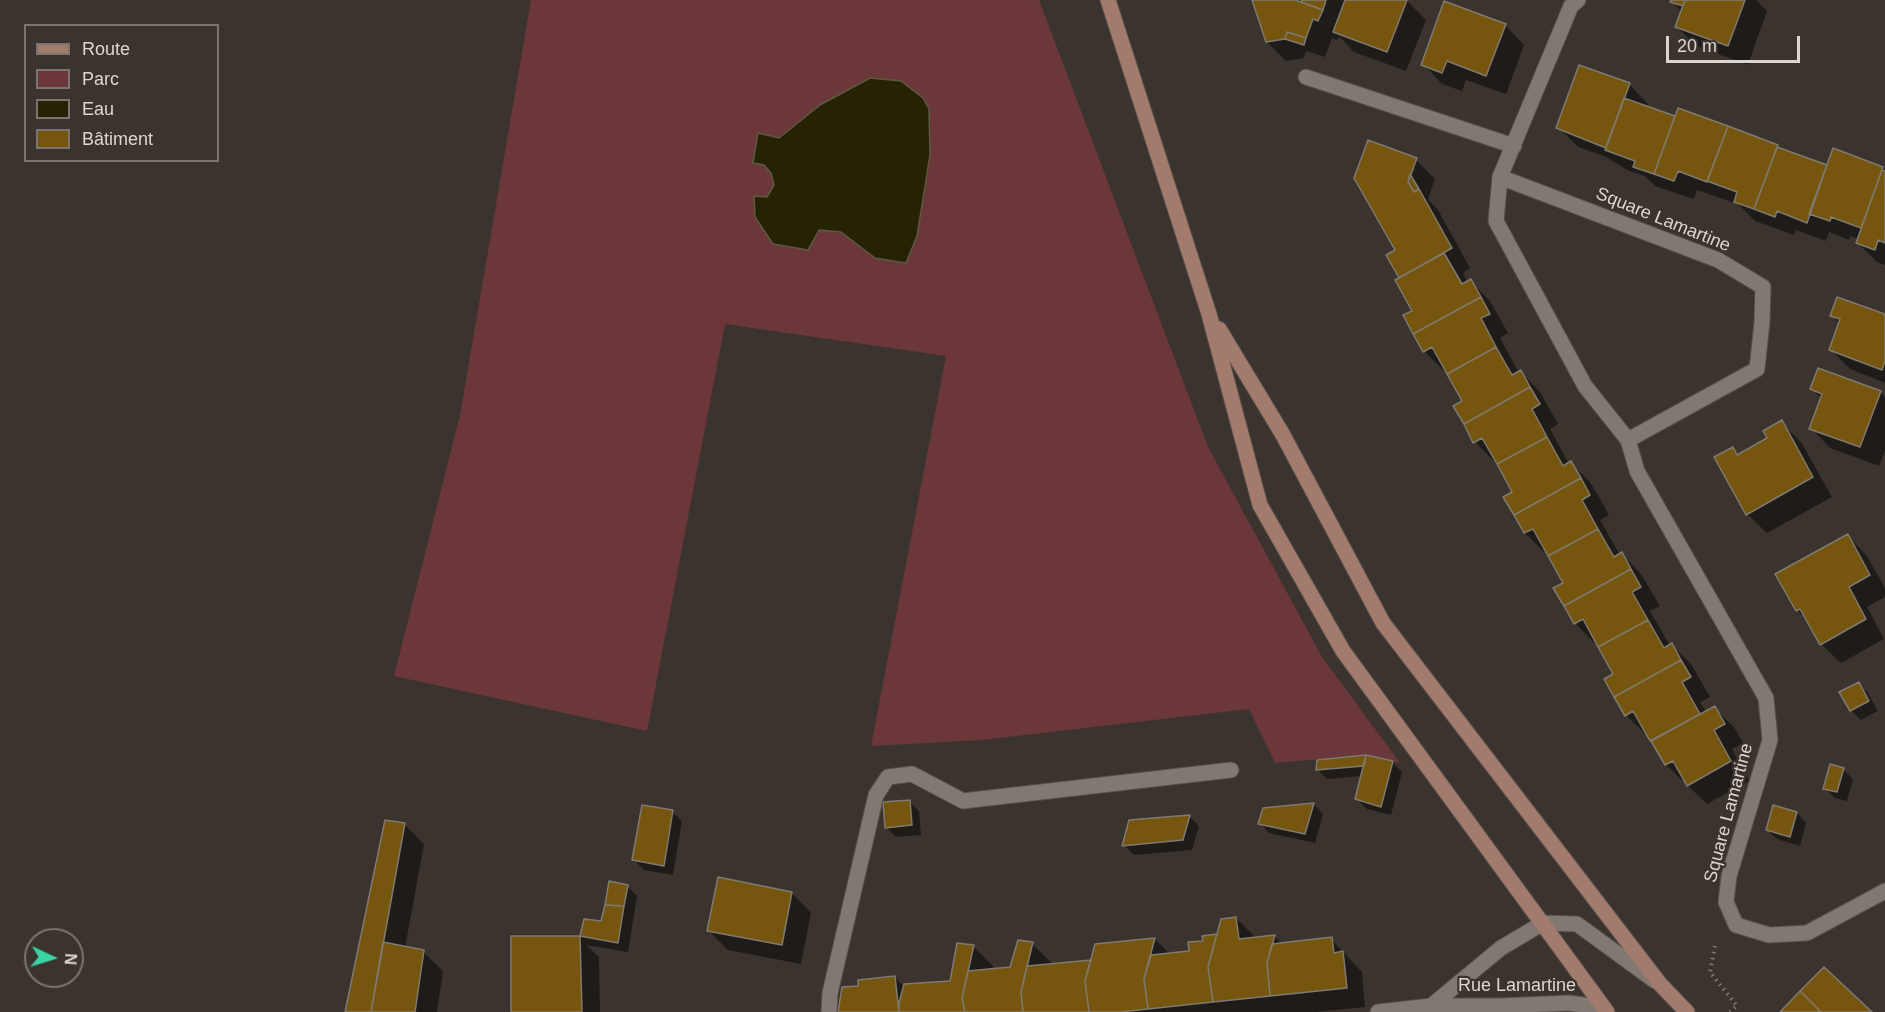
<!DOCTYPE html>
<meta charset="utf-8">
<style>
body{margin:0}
#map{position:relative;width:1885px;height:1012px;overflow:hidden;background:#3b342e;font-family:Arial,sans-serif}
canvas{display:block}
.legend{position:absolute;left:24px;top:24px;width:195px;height:138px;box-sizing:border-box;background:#3b342e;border:2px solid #7b7570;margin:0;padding:8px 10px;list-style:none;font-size:18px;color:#dbd6d2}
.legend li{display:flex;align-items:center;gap:12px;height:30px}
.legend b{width:30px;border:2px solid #7b7570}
.north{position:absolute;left:24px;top:928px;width:60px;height:60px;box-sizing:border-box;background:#3b342e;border:2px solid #7b7570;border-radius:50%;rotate:94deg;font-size:16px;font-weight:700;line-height:24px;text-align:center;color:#dbd6d2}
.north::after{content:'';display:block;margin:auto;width:21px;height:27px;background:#3ad4a5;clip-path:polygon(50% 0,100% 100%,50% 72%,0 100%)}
.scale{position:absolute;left:1666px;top:36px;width:134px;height:27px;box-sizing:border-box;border:3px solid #dbd6d2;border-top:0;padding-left:8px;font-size:18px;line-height:21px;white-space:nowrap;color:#dbd6d2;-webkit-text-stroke:4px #3b342e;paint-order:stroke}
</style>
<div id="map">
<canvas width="1885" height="1012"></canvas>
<ul class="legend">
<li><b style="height:8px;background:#a27b6c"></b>Route</li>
<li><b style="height:16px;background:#6c373a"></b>Parc</li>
<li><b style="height:16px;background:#262305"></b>Eau</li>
<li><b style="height:16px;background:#76560e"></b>Bâtiment</li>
</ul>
<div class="north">N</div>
<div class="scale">20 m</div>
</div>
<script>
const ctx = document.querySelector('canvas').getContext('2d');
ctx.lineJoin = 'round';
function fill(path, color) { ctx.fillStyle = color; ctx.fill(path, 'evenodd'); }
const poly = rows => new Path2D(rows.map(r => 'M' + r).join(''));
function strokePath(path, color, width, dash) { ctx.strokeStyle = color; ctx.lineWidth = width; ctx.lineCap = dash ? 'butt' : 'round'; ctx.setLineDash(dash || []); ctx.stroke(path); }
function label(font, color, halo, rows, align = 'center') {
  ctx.font = font + ' Arial,sans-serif'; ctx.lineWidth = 4.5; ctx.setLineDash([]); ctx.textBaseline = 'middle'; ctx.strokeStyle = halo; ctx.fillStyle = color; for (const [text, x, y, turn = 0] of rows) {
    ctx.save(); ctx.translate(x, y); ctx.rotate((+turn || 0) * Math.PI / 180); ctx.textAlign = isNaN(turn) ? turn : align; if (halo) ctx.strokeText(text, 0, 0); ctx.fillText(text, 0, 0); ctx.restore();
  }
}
fill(poly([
 [531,0,1039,0,1208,447,1322,657,1400,763,1366,755,1275,763,1249,709,982,740,871,746,946,356,725,324,647,731,394,676,460,415]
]), '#6c373a');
const water = poly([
 [870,78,901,81,923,98,929,109,930,155,917,236,906,263,875,258,841,232,819,230,808,250,773,244,755,217,754,196,767,197,774,185,771,173,764,165,753,163,758,133,779,138,820,105,870,78]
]);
fill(water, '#262305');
strokePath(water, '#5c5942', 1.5);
fill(poly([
 [1253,0,1290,0,1302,4,1303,0,1406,0,1426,20,1406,71,1354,52,1339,36,1338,40,1332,38,1325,57,1306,51,1304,58,1286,61,1267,42],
 [1673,0,1756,0,1767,11,1748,65,1696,46,1677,27,1682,12,1672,2],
 [1505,25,1524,45,1506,94,1466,80,1462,91,1442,84,1423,64],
 [1629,84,1648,104,1647,108,1676,118,1828,167,1883,168,1885,171,1885,265,1877,262,1857,242,1859,239,1850,236,1849,240,1829,232,1826,241,1796,230,1794,235,1755,221,1738,204,1697,190,1694,199,1655,186,1645,176,1627,170,1604,156,1578,147,1558,127],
 [1416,160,1435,179,1428,199,1438,210,1470,268,1463,273,1468,283,1470,281,1490,301,1508,333,1500,338,1519,373,1521,372,1540,392,1558,424,1550,429,1569,464,1571,463,1590,482,1600,499,1609,515,1600,520,1620,555,1622,554,1641,574,1660,606,1650,611,1670,646,1672,645,1691,664,1710,697,1700,702,1706,712,1714,708,1734,727,1743,743,1732,749,1749,781,1707,804,1666,765,1648,733,1645,734,1626,715,1615,675,1597,642,1594,643,1575,623,1565,583,1547,551,1544,552,1525,533,1514,492,1496,460,1494,461,1475,442,1464,402,1446,369,1444,371,1424,351,1405,316,1414,311,1401,279,1397,251,1356,178],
 [1411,168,1415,168,1409,182],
 [1832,316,1885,316,1885,383,1850,369,1831,350,1840,324],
 [1811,389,1880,392,1885,397,1885,451,1879,466,1830,448,1811,428,1822,399],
 [1781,422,1801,442,1832,497,1767,533,1747,514,1733,449,1739,455,1769,438],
 [1848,536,1867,556,1885,588,1885,597,1867,607,1884,639,1841,663,1821,644,1810,623,1797,610],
 [1858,683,1868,693,1878,711,1861,720,1851,710],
 [1392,762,1402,772,1391,815,1367,809,1357,799,1363,776,1327,779,1317,769],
 [1843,769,1853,779,1847,801,1835,798,1825,788],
 [909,801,919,811,921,835,896,837,886,827],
 [1314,804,1323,814,1315,843,1269,833,1260,823,1264,809],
 [672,812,682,821,673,875,644,870,634,860],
 [1797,813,1806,823,1800,846,1777,839,1767,830],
 [1189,816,1199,826,1192,850,1134,855,1124,845],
 [404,824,424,844,405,948,423,952,443,971,437,1012,348,1012],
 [627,886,637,896,628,952,586,945,599,957,600,1012,512,1012,513,937,581,938,586,920,603,923],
 [792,893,811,913,801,964,728,950,709,931],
 [1236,918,1256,938,1274,936,1282,944,1331,939,1362,972,1365,1007,1316,1012,840,1012,859,987,895,977,905,988,951,982,973,946,993,966,992,970,1012,968,1032,944,1052,963,1051,965,1092,961,1097,945,1155,939,1170,954,1190,953,1204,942,1219,935]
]), '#0007');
const building = poly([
 [1252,0,1295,0,1323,10,1318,21,1313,19,1306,38,1287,32,1285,39,1266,42,1252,0],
 [1302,0,1326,0,1323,10,1301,2,1302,0],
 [1345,0,1407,0,1387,52,1333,32,1345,0],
 [1671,0,1685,0,1683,6,1670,2,1671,0],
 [1685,0,1745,0,1728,46,1675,27,1685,0],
 [1444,1,1506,24,1486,76,1447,61,1442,73,1421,65,1444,1],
 [1287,32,1306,38,1304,45,1285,39,1287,32],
 [1579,65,1630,83,1606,148,1556,128,1579,65],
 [1624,98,1675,116,1654,174,1633,167,1635,161,1605,150,1624,98],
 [1678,108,1728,126,1707,182,1678,171,1674,181,1654,174,1678,108],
 [1728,126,1778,145,1754,209,1734,202,1737,192,1707,181,1728,126],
 [1368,140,1417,158,1408,182,1414,192,1419,189,1452,248,1399,278,1386,255,1395,250,1354,178,1368,140],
 [1777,147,1827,165,1807,223,1777,211,1775,217,1754,209,1777,147],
 [1833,148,1883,167,1861,228,1831,217,1830,221,1809,214,1833,148],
 [1882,170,1885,171,1885,243,1878,240,1875,250,1856,243,1882,170],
 [1410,174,1419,189,1414,192,1408,182,1410,174],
 [1444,253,1462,284,1471,279,1481,297,1413,334,1403,315,1412,311,1395,280,1444,253],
 [1481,297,1490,314,1481,318,1496,347,1447,374,1432,347,1423,352,1413,334,1481,297],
 [1837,297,1885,314,1885,361,1882,370,1829,350,1840,319,1830,316,1837,297],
 [1496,347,1512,375,1521,370,1530,387,1464,424,1453,406,1462,401,1447,374,1496,347],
 [1818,368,1881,391,1860,447,1809,429,1822,394,1810,389,1818,368],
 [1530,387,1540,404,1532,409,1547,437,1497,464,1482,438,1473,443,1464,424,1530,387],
 [1782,420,1813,477,1746,515,1714,457,1733,447,1737,455,1767,438,1763,431,1782,420],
 [1547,437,1563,466,1571,461,1581,478,1514,515,1503,497,1512,492,1497,464,1547,437],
 [1581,478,1590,495,1582,500,1598,529,1548,556,1533,529,1524,533,1514,515,1581,478],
 [1598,529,1614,557,1622,552,1631,569,1564,606,1553,588,1563,583,1548,556,1598,529],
 [1848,534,1870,575,1849,587,1866,619,1820,645,1800,609,1796,611,1775,574,1848,534],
 [1631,569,1641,587,1632,592,1648,620,1598,647,1583,619,1574,624,1564,606,1631,569],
 [1648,620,1664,648,1672,643,1681,660,1614,697,1604,679,1613,674,1598,647,1648,620],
 [1681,660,1691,677,1682,682,1700,714,1650,741,1633,711,1625,716,1614,697,1681,660],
 [1859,682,1869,701,1850,711,1839,692,1859,682],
 [1715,706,1725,724,1714,730,1731,761,1687,786,1673,761,1665,765,1651,741,1715,706],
 [1366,755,1393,761,1381,807,1355,799,1366,755],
 [1366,755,1364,766,1316,770,1317,760,1366,755],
 [1830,764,1844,768,1837,792,1823,789,1830,764],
 [910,800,912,825,885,828,883,802,910,800],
 [1314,803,1305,834,1258,824,1263,808,1314,803],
 [642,805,673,810,664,866,632,860,642,805],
 [1773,805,1797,812,1790,837,1766,830,1773,805],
 [1190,815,1183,840,1122,846,1129,820,1190,815],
 [385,820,405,823,371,1012,345,1012,385,820],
 [718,877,792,892,782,945,707,931,718,877],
 [609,881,628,885,624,906,605,905,609,881],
 [605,905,624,906,618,943,580,936,584,919,601,921,605,905],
 [1236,917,1239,939,1275,935,1267,963,1270,996,1213,1002,1208,967,1221,919,1236,917],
 [1217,934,1208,967,1213,1002,1148,1009,1144,979,1151,955,1189,951,1188,942,1203,941,1202,936,1217,934],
 [511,936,580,936,582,1012,511,1012,511,936],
 [1332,937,1334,953,1343,951,1347,988,1270,996,1267,963,1272,944,1332,937],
 [1155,938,1144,979,1148,1009,1121,1012,1089,1012,1085,981,1095,944,1155,938],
 [1018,940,1033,942,1021,992,1023,1012,965,1012,962,998,968,971,1010,967,1018,940],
 [383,942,424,950,415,1012,371,1012,383,942],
 [957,943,974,945,962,998,965,1012,899,1012,899,1003,904,984,950,981,957,943],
 [1091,960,1085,981,1089,1012,1023,1012,1021,992,1027,966,1091,960],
 [1824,967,1872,1012,1821,1012,1800,991,1824,967],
 [895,976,899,1012,838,1012,842,987,858,986,858,980,895,976],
 [1800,991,1821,1012,1780,1012,1800,991]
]);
fill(building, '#76560e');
strokePath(building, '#7e7a71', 1.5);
const service = poly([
 [1306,77,1514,146],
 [1500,177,1571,6,1578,0],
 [829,1012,830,993,876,795,888,777,912,774,963,801,1231,770]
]);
const minor = poly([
 [1628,440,1757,369,1762,322,1763,287,1718,260,1500,177,1496,221,1585,386,1628,440,1637,471,1766,698,1770,740,1729,876,1726,902,1736,925,1769,935,1807,933,1885,891],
 [1431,1006,1501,948,1543,923,1577,924,1655,981],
 [1378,1012,1431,1006,1499,1006,1569,1003,1604,1008]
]);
const secondary = poly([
 [1108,0,1209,314,1260,505,1343,651,1607,1012],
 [1219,329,1283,435,1383,623,1660,984,1687,1012]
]);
strokePath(service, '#564f4b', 17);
strokePath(minor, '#564f4b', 17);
strokePath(secondary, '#564f4b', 17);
strokePath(poly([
 [1715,946,1710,972,1737,1006,1730,1012]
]), '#7f7974', 4, [1.5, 4.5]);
strokePath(service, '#817872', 15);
strokePath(minor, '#817872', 15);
strokePath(secondary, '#a27b6c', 15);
label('18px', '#dbd6d2', '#3b342e', [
 ["Square Lamartine",1663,220,22],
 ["Square Lamartine",1729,813,-75],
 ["Rue Lamartine",1517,986]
]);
</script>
